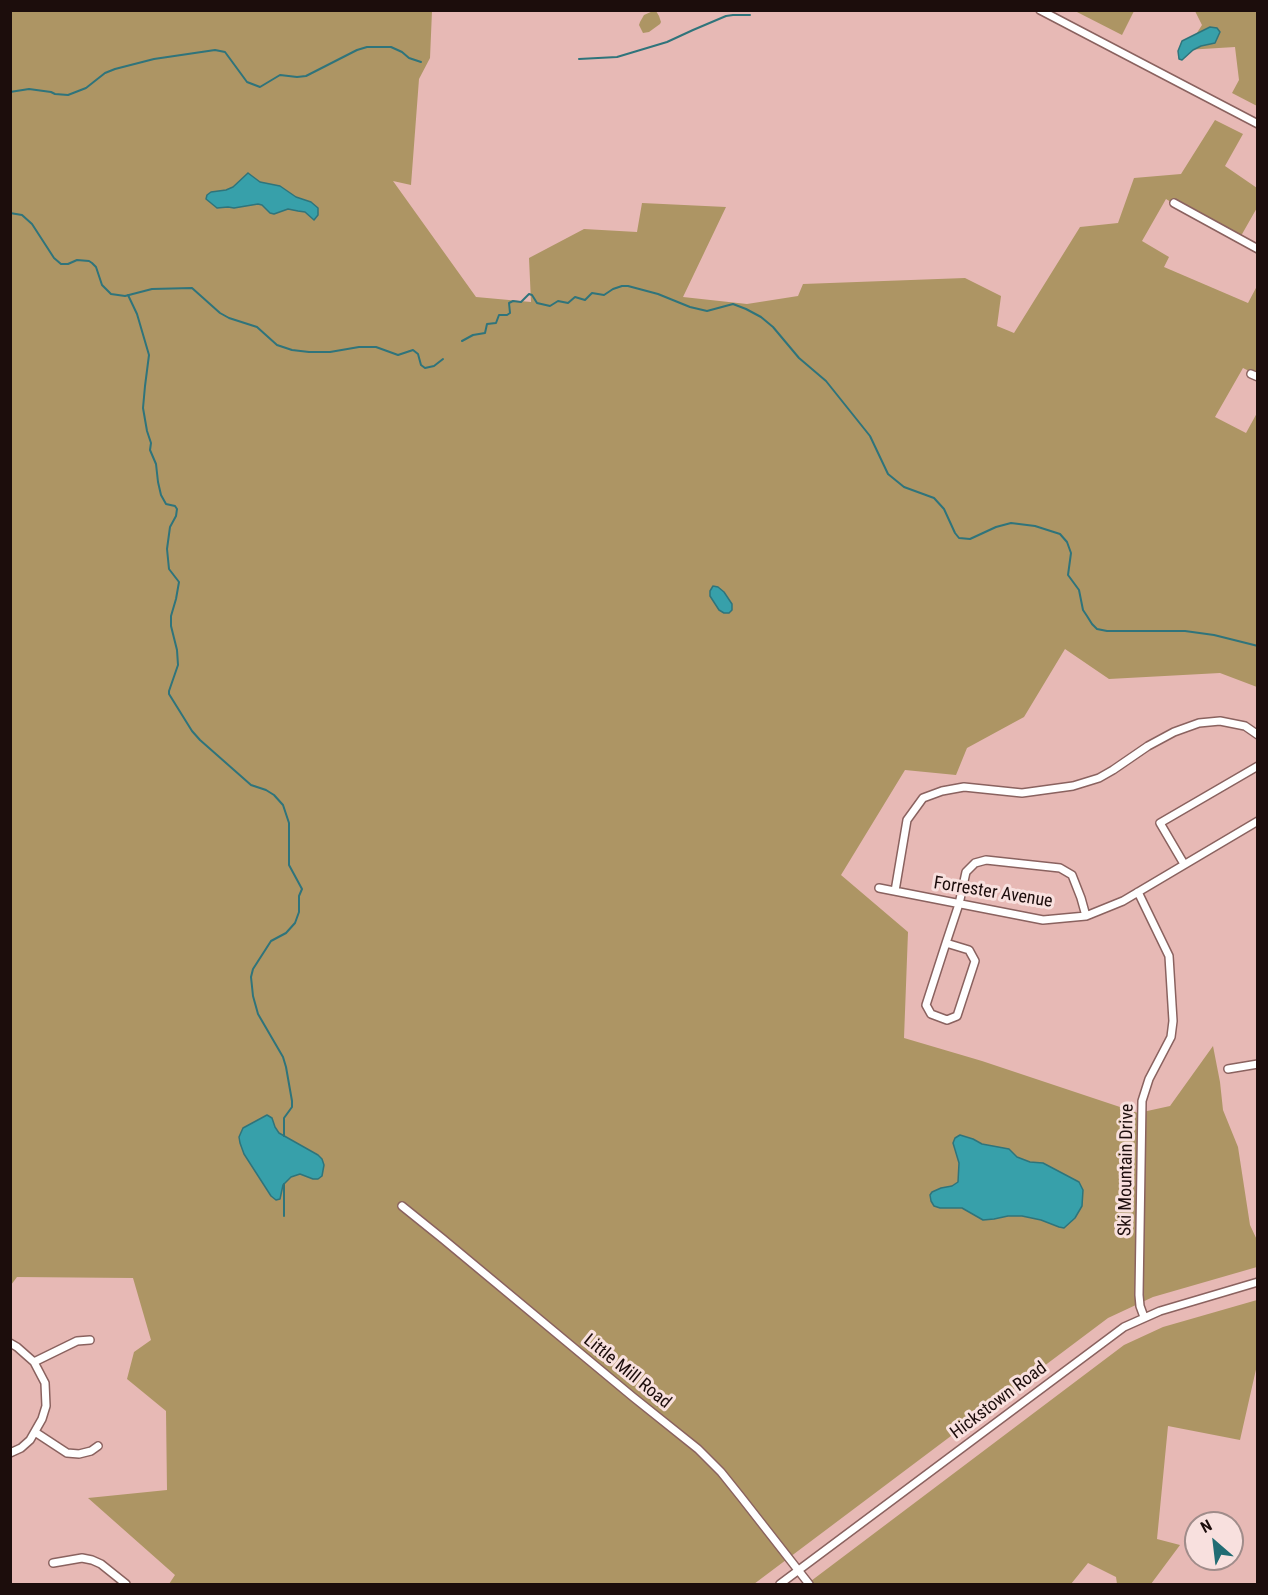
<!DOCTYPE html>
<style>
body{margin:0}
#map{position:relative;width:1268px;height:1595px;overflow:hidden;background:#e7b9b5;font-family:"Roboto Condensed",sans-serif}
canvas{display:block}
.frame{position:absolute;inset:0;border:12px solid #1c0d0c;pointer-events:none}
.north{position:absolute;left:1184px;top:1511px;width:60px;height:60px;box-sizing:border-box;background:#f8e0de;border:2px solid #a08c8a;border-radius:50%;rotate:332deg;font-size:16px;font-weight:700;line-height:24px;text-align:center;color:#1c0d0c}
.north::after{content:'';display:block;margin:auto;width:21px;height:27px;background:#216c73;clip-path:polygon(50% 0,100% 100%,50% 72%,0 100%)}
</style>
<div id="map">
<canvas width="1268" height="1595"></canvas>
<div class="frame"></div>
<div class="north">N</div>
</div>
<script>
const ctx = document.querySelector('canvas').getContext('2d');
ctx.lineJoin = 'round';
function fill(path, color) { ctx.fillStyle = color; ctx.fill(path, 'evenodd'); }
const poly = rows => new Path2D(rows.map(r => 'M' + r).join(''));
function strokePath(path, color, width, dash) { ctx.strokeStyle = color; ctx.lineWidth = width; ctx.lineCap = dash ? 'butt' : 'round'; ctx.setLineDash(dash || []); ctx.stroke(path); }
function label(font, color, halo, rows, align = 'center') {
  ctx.font = font + ' "Roboto Condensed",sans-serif'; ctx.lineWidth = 6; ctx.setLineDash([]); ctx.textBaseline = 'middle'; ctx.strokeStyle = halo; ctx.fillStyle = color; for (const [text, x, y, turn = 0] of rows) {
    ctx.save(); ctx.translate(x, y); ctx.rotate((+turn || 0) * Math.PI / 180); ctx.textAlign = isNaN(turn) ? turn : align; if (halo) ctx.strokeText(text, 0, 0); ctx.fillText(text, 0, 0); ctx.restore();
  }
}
fill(poly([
 [11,11,432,11,430,58,419,79,411,185,393,181,476,297,531,302,529,258,584,229,637,232,642,203,726,207,683,297,747,304,798,296,803,284,965,278,1001,296,997,326,1014,333,1080,227,1118,223,1134,178,1181,174,1215,120,1243,134,1225,166,1257,188,1258,206,1237,243,1166,199,1142,241,1169,257,1164,267,1248,303,1257,286,1257,375,1243,368,1215,417,1246,433,1257,413,1257,687,1220,673,1109,679,1065,649,1024,717,967,748,956,775,905,770,841,875,908,932,904,1038,982,1061,1138,1113,1170,1106,1213,1046,1220,1082,1223,1110,1238,1147,1250,1225,1257,1240,1257,1267,1153,1297,1108,1318,754,1584,169,1584,175,1575,88,1498,167,1490,166,1411,127,1379,134,1352,151,1340,133,1278,17,1277,11,1285],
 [653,11,656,11,659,16,661,22,660,24,649,32,643,33,639,25,640,22,644,15],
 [1075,11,1134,11,1122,35],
 [1195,11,1257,11,1257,106,1232,93,1239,80,1235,47,1186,50,1202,25],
 [1257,1300,1257,1365,1240,1440,1168,1426,1157,1539,1180,1545,1151,1584,1117,1584,1116,1577,1088,1563,1071,1584,807,1584,1124,1345,1163,1327]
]), '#ad9564');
const water = poly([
 [1210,27,1217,28,1220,32,1215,43,1201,46,1193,50,1182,60,1179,59,1178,51,1182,41,1210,27],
 [248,173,260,182,280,186,296,197,311,202,318,208,318,215,314,220,305,212,298,211,288,209,274,214,270,213,262,205,258,204,234,208,228,207,217,208,206,199,207,195,211,192,226,190,233,187,248,173],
 [713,586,718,587,724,592,732,604,732,610,729,613,724,613,719,610,710,596,710,591,713,586],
 [267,1115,272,1118,275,1127,279,1133,318,1155,322,1159,324,1165,322,1176,318,1179,313,1179,300,1174,291,1177,283,1185,280,1199,276,1200,271,1196,244,1154,240,1143,239,1137,243,1128,267,1115],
 [960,1135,973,1139,982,1144,1009,1149,1017,1157,1030,1162,1043,1163,1079,1182,1083,1190,1082,1206,1075,1218,1064,1228,1059,1227,1041,1220,1022,1216,1008,1216,994,1219,983,1220,962,1208,940,1208,934,1206,931,1201,930,1195,932,1192,941,1188,952,1186,958,1182,959,1163,953,1143,955,1138,960,1135]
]);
fill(water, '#37a0aa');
strokePath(water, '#2f747b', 1.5);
strokePath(poly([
 [579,59,617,57,667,42,693,30,726,16,733,15,750,15],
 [10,92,29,89,51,92,55,94,68,95,86,88,105,73,115,69,154,59,215,50,225,52,247,82,260,87,280,75,297,77,306,76,357,50,367,47,391,47,402,52,409,58,421,62],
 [10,213,22,215,32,224,54,258,61,264,68,264,77,260,89,261,92,263,96,267,102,285,111,294,125,296,152,289,192,288,220,313,229,318,257,327,277,345,292,350,309,352,330,352,359,347,376,347,398,355,413,350,418,354,421,365,425,368,434,366,443,359],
 [128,295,137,314,149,355,145,386,143,408,147,431,151,443,150,450,156,464,158,482,161,495,166,504,175,506,177,509,176,516,170,527,167,549,169,569,179,582,176,599,171,616,171,626,177,650,178,665,169,691,169,694,192,731,200,740,251,785,266,790,274,795,283,805,289,823,289,865,302,889,299,896,299,912,295,923,286,933,271,941,253,969,251,977,253,996,258,1014,283,1057,286,1067,292,1101,292,1107,284,1118,284,1136],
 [462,341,473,335,485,333,487,324,496,323,499,315,507,315,510,313,509,303,513,301,521,302,529,294,532,295,537,303,550,306,558,301,568,303,575,297,585,300,592,293,604,295,613,289,622,286,628,286,658,294,690,307,707,311,733,304,746,309,761,317,773,327,799,358,826,381,870,436,888,474,904,487,934,498,944,509,955,533,959,538,970,539,996,527,1011,523,1035,526,1060,534,1067,542,1071,553,1068,575,1079,590,1083,610,1087,616,1092,624,1097,629,1107,631,1185,631,1214,635,1258,646],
 [284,1184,284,1216]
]), '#2f747b', 2);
const minor = poly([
 [1040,10,1258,124],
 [1174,203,1258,249],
 [1251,374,1258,377],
 [1184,864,1160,823,1258,766],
 [879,888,1043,920,1086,916,1123,901,1258,821],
 [895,891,907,820,923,798,942,791,964,787,1022,793,1073,786,1099,778,1113,770,1148,746,1174,732,1199,723,1220,721,1245,726,1258,735],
 [1138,892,1169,956,1173,1021,1171,1037,1149,1079,1142,1101,1139,1295,1140,1306,1144,1317],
 [946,943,969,950,975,961,957,1016,947,1020,931,1014,926,1005,946,943,959,904,966,872,975,863,986,860,1060,868,1072,875,1081,898,1086,916],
 [1228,1069,1258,1064],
 [402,1206,443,1239,633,1397,698,1449,721,1472,741,1497,809,1584],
 [10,1343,17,1347,34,1362,45,1383,46,1406,42,1419,30,1440,21,1448,10,1453],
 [34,1362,77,1341,90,1340],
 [35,1432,67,1453,79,1454,91,1451,98,1446],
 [53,1563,82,1558,92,1560,101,1564,126,1584],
 [780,1584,1124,1327,1160,1311,1258,1282]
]);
strokePath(minor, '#8a625f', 10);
strokePath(minor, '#fff', 7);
label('18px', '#1c0d0c', '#f8e0de', [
 ["Forrester Avenue",993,893,9],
 ["Ski Mountain Drive",1127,1170,-89],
 ["Little Mill Road",627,1372,39],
 ["Hickstown Road",999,1401,-37]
]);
</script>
